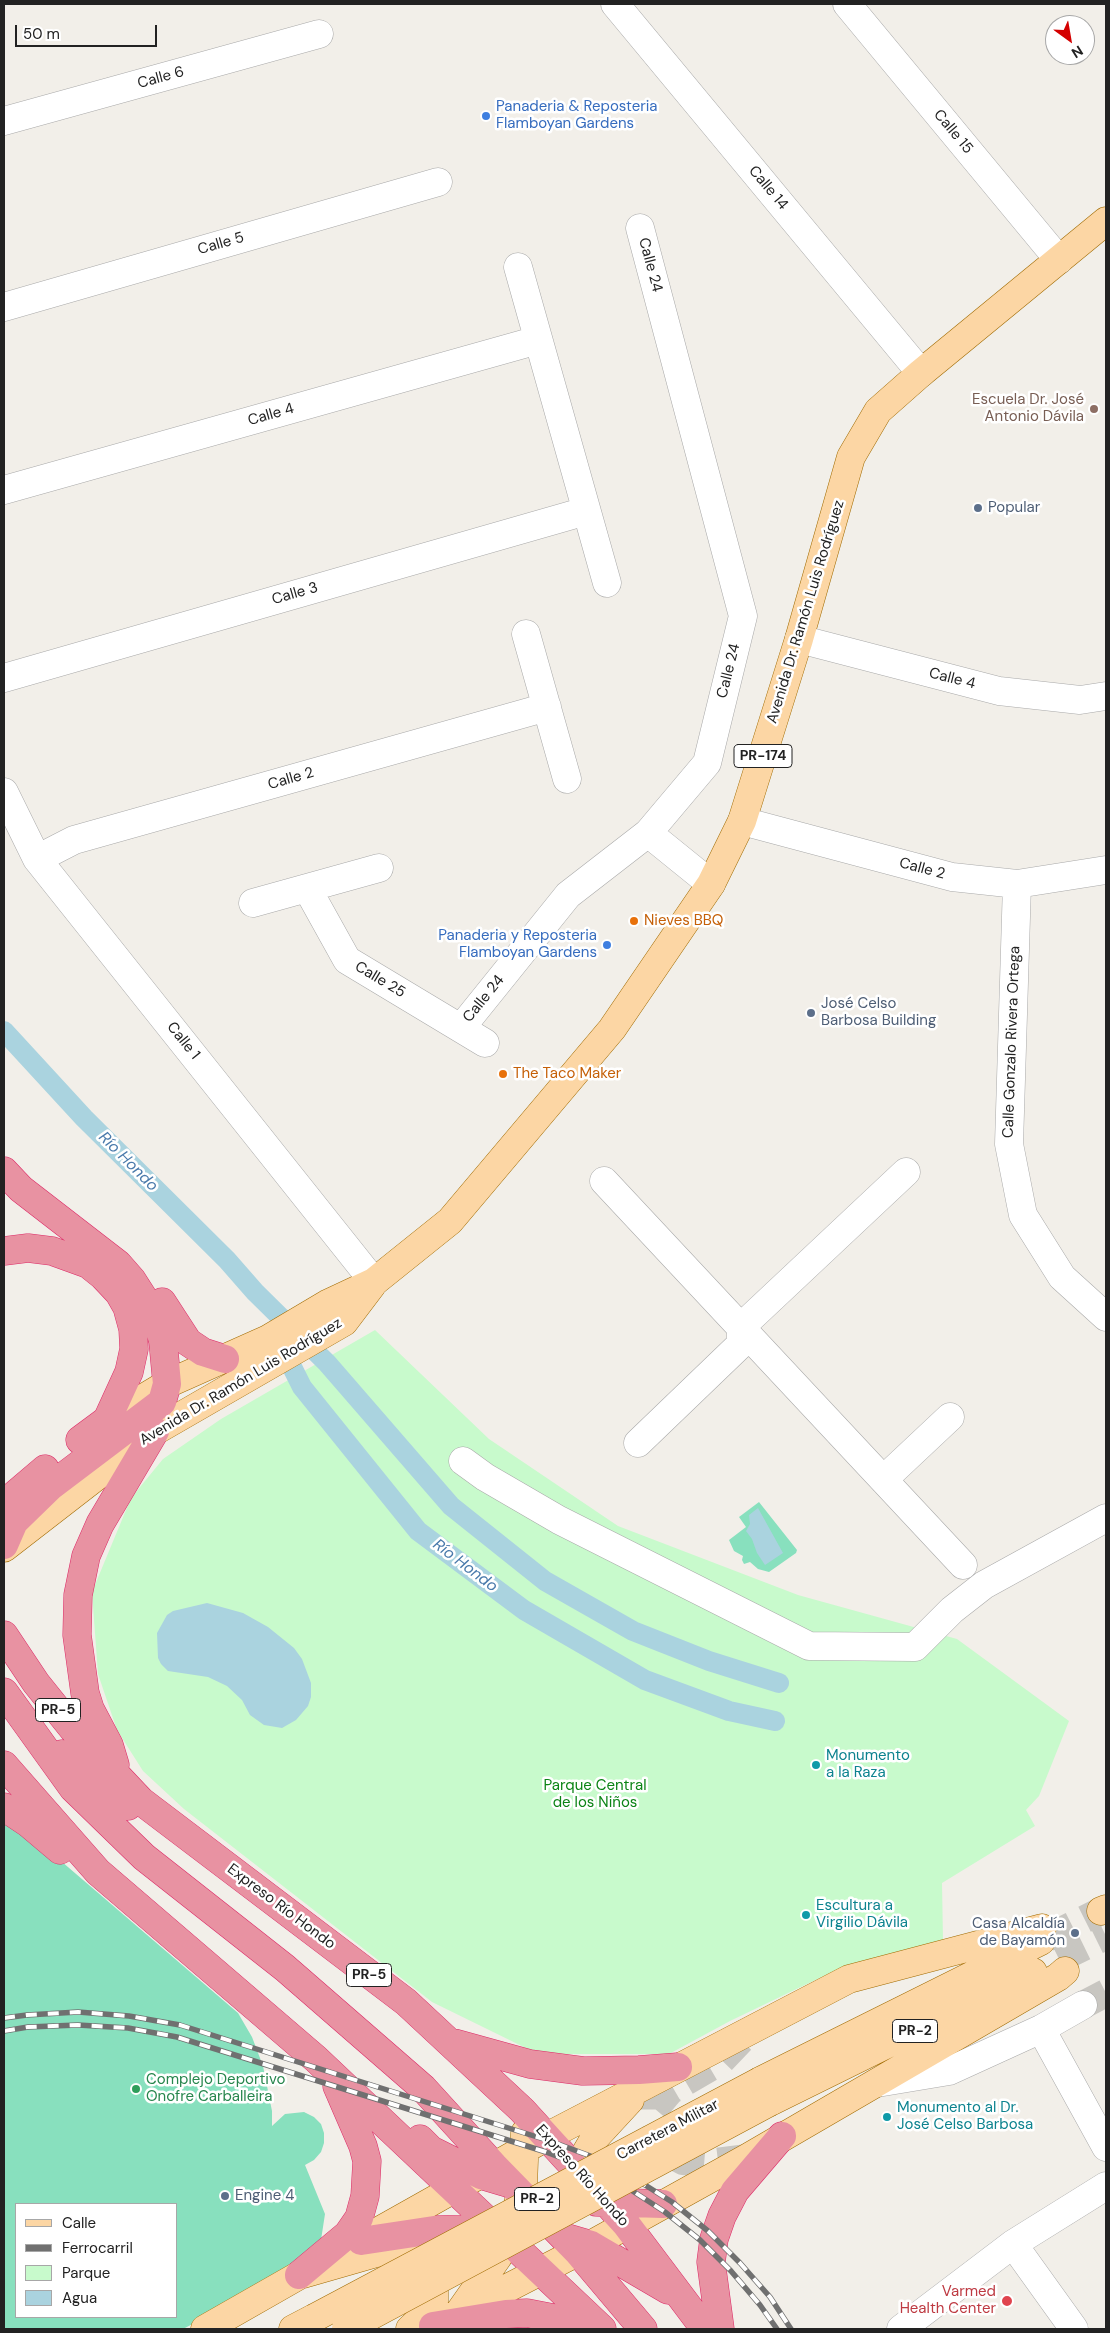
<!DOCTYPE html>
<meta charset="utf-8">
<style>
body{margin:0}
#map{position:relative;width:1110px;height:2333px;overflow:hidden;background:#f2efe9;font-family:"DM Sans",sans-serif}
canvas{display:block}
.frame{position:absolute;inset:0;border:5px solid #222;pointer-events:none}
.legend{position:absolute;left:15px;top:2203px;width:162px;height:115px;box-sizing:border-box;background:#fff;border:1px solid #a7a7a7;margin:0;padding:6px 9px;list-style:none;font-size:15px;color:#222}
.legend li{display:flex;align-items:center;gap:10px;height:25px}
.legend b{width:25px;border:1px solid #a7a7a7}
.north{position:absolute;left:1045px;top:15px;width:50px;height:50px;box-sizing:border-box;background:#fff;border:1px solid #a7a7a7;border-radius:50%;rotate:148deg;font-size:14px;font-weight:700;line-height:20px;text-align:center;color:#222}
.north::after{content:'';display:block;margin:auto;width:18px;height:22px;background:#d40000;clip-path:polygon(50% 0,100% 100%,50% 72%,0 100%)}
.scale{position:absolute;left:15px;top:25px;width:142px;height:22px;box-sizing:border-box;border:2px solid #222;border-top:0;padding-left:6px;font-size:15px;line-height:18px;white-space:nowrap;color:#222;-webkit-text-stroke:4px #fff;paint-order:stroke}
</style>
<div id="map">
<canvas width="1110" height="2333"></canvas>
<div class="frame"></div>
<ul class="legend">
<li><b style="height:6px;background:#fcd6a4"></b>Calle</li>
<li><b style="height:6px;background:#707070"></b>Ferrocarril</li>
<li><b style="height:14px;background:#c8facc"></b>Parque</li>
<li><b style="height:14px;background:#aad3df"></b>Agua</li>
</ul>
<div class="north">N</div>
<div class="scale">50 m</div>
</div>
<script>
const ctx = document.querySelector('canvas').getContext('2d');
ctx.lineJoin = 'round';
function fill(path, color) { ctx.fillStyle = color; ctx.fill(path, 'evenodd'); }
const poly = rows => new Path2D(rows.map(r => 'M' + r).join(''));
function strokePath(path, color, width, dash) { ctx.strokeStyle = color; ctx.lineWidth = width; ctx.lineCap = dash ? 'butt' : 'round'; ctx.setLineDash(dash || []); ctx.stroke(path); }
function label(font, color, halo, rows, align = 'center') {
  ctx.font = font + ' "DM Sans",sans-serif'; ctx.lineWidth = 5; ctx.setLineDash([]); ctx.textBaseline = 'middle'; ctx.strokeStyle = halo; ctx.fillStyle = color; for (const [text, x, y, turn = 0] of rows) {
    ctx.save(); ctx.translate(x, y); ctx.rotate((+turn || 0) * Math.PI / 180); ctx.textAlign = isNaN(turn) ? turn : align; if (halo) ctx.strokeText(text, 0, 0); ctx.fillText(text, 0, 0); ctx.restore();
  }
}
fill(poly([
 [375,1330,489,1439,618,1526,798,1595,957,1639,1069,1721,1039,1796,1026,1810,1035,1826,942,1883,943,1940,834,1971,730,2021,669,2054,538,2054,432,2002,184,1809,143,1771,117,1730,98,1674,92,1592,131,1498,163,1459,221,1419]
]), '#c8facc');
fill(poly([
 [759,1502,797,1550,796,1553,769,1572,758,1569,750,1562,744,1564,742,1560,743,1556,734,1551,729,1540,746,1527,739,1517],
 [4,1815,19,1825,238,2013,252,2037,263,2066,272,2111,272,2126,285,2114,304,2112,314,2117,321,2124,324,2133,324,2143,321,2152,314,2160,305,2165,325,2214,321,2240,304,2266,183,2329,4,2329],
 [16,2204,176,2204,176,2317,16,2317]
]), '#88e0be');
fill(poly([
 [758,1508,783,1553,765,1565,757,1553,752,1539,746,1531,750,1524,749,1515],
 [207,1603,243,1613,268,1627,294,1648,302,1659,311,1683,311,1697,308,1706,296,1720,282,1728,264,1725,250,1715,242,1700,227,1686,208,1677,168,1671,161,1664,158,1658,157,1633,167,1615,173,1611]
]), '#aad3df');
strokePath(poly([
 [4,1031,84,1118,227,1260,255,1292,327,1363,451,1506,545,1581,633,1631,709,1661,779,1683],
 [280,1343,302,1387,418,1531,524,1610,645,1680,729,1711,775,1721]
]), '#aad3df', 20);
strokePath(poly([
 [1083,2005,1106,1993]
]), '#c8c6c1', 28, [28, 14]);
strokePath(poly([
 [1047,1938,1101,1911],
 [1059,1959,1106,1936],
 [741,2040,721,2061,670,2091,655,2109,655,2118,661,2142,674,2156,683,2161,707,2163,747,2158]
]), '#c8c6c1', 28, [28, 14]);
const minor = poly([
 [615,4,921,373],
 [847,4,1059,260],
 [4,121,319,34],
 [518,267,607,583],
 [4,307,438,182],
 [4,490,538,340],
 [526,634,567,779],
 [799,639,999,691,1080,700,1106,696],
 [4,678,586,511],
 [4,792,37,859,374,1282],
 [742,821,952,877,1017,884,1106,870],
 [648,833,711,884],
 [37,859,74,840,547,707],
 [1017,884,1009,1144,1023,1215,1062,1277,1106,1317],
 [307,888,347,960,485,1043],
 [253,903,379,868],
 [461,1028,568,895,648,833,707,763,743,616,640,228],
 [604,1181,963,1565],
 [638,1443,741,1344,741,1327,906,1172],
 [463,1461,485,1477,559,1520,809,1646,915,1647,952,1610,984,1585,1106,1518],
 [884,1479,950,1417],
 [1041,2029,1106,2147],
 [877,2083,949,2071,1041,2029,1083,2005],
 [1013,2244,1074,2329],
 [901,2329,1013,2244,1106,2186]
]);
const major = poly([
 [107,1420,167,1384,268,1339,327,1304,374,1282,450,1221,612,1029,711,884,742,821,799,639,851,457,878,411,921,373,1106,221],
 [4,1548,155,1431,344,1322,372,1285],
 [1101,1911,1106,1909],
 [760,2081,1041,1941],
 [770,2102,1033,1972],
 [571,2193,577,2168,594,2139,630,2100],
 [363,2240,548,2136,849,1979,1042,1928],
 [303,2274,376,2253,402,2250,419,2262,430,2279,434,2292,434,2302,428,2312,410,2329],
 [460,2311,498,2257,510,2231,523,2187,525,2133],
 [442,2322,585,2248,747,2158,1058,1977,1065,1971],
 [205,2329,319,2264],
 [293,2329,314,2318]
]);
const highway = poly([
 [4,1171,21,1189,118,1264,132,1280,157,1319,163,1341,167,1384,162,1402,51,1486,14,1522,4,1545],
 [4,1251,28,1248,52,1251,88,1264,103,1276,119,1293,127,1307,133,1329,134,1349,129,1372,107,1420,80,1440],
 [162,1302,188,1342,203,1352,225,1359],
 [4,1504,45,1469],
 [4,1635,36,1683,73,1729,141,1801,406,2002,522,2110,626,2224,705,2329],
 [4,1692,73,1788,144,1857,285,1968,423,2088,494,2166,578,2252,643,2329],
 [62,1754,117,1802,128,1806],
 [4,1765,98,1872,316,2059,602,2329],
 [115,1765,109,1745,90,1709,85,1693,77,1635,78,1595,86,1556,100,1524,155,1431],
 [4,1807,28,1823,60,1850],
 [454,2043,530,2064,583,2071,639,2070,678,2067],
 [420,2139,431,2150,481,2175,508,2183],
 [596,2202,663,2204],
 [567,2238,591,2245,668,2290],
 [361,2241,434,2230,487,2229],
 [299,2275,348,2234,359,2218,365,2196,367,2161,363,2146,337,2086],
 [433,2326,506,2314,527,2313,599,2327],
 [720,2329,711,2262,714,2239,722,2216,735,2191,782,2136]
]);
strokePath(minor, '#a9a9a9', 29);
strokePath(major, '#a06b00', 29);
strokePath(highway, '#dc2a67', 29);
strokePath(minor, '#fff', 28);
strokePath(major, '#fcd6a4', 28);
strokePath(highway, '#e892a2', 28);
const rail = poly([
 [4,2018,27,2015,78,2012,129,2016,180,2025,550,2141,593,2157,634,2178,672,2202,708,2231,740,2263,770,2297,791,2329],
 [4,2031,28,2027,78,2025,128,2028,177,2037,546,2152,588,2168,628,2188,665,2212,700,2240,731,2271,760,2305,777,2329]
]);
strokePath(rail, '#707070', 5.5);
strokePath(rail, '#fff', 4, [11]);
const majorBridge = poly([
 [314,2318,760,2081],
 [346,2329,770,2102]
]);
strokePath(majorBridge, '#a06b00', 29, []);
strokePath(majorBridge, '#fcd6a4', 28);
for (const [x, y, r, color] of [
 [486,116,5,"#3f7fe0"],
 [1094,409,5,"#8d6e63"],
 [978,508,5,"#5c6f8a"],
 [634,921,5,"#e8710a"],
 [607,945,5,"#3f7fe0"],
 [811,1013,5,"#5c6f8a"],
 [503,1074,5,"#e8710a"],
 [816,1765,5,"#0f9aa8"],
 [806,1915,5,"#0f9aa8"],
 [1075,1933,5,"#5c6f8a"],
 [136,2089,5,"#2e9e5b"],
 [887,2117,5,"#0f9aa8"],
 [225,2196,5,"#5c6f8a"],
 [1007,2301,6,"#e0444e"]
]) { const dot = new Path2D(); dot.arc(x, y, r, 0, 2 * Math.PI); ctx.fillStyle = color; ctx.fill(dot); strokePath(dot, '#fff', 2); }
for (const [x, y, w] of [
 [763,756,58],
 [58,1710,45],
 [369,1975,45],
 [915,2031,45],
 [537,2199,45]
]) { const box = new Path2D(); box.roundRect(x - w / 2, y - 11.5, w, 23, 4); ctx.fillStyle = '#fff'; ctx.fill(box); strokePath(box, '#222', 1); }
label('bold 14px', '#222', null, [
 ["PR-174",763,756],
 ["PR-5",58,1710],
 ["PR-5",369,1975],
 ["PR-2",915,2031],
 ["PR-2",537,2199]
]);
label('15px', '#222', '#fff', [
 ["Calle 6",161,78,-15],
 ["Calle 15",953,132,50],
 ["Calle 14",768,188,50],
 ["Calle 5",221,244,-16],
 ["Calle 24",650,265,75],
 ["Calle 4",271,415,-16],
 ["Calle 3",295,594,-16],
 ["Avenida Dr. Ramón Luis Rodríguez",806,612,-73],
 ["Calle 24",729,671,-76],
 ["Calle 4",952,679,14],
 ["Calle 2",291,779,-16],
 ["Calle 2",922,869,15],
 ["Calle 25",380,980,31],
 ["Calle 24",484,999,-51],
 ["Calle 1",183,1041,51],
 ["Calle Gonzalo Rivera Ortega",1012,1042,-88],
 ["Avenida Dr. Ramón Luis Rodríguez",241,1382,-31],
 ["Expreso Río Hondo",281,1907,37],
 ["Carretera Militar",668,2130,-28],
 ["Expreso Río Hondo",582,2176,48]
]);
label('15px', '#366cbe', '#fff', [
 ["Panaderia & Reposteria",496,107],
 ["Flamboyan Gardens",496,124],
 ["Panaderia y Reposteria",597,936,"right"],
 ["Flamboyan Gardens",597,953,"right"]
], 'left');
label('15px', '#785e54', '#fff', [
 ["Escuela Dr. José",1084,400],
 ["Antonio Dávila",1084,417]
], 'right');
label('15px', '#4e5e75', '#fff', [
 ["Popular",988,508],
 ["José Celso",821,1004],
 ["Barbosa Building",821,1021],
 ["Casa Alcaldía",1065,1924,"right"],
 ["de Bayamón",1065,1941,"right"],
 ["Engine 4",235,2196]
], 'left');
label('15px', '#c56008', '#fff', [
 ["Nieves BBQ",644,921],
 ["The Taco Maker",513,1074]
], 'left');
label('15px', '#0d838f', '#fff', [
 ["Monumento",826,1756],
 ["a la Raza",826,1773],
 ["Escultura a",816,1906],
 ["Virgilio Dávila",816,1923],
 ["Monumento al Dr.",897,2108],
 ["José Celso Barbosa",897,2125]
], 'left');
label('15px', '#0c8416', '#fff', [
 ["Parque Central",595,1786],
 ["de los Niños",595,1803]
]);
label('15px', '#27864d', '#fff', [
 ["Complejo Deportivo",146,2080],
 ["Onofre Carballeira",146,2097]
], 'left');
label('15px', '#be3a42', '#fff', [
 ["Varmed",996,2292],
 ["Health Center",996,2309]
], 'right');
label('italic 16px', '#4a7aab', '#fff', [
 ["Río Hondo",128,1162,45],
 ["Río Hondo",465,1566,37]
]);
</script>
